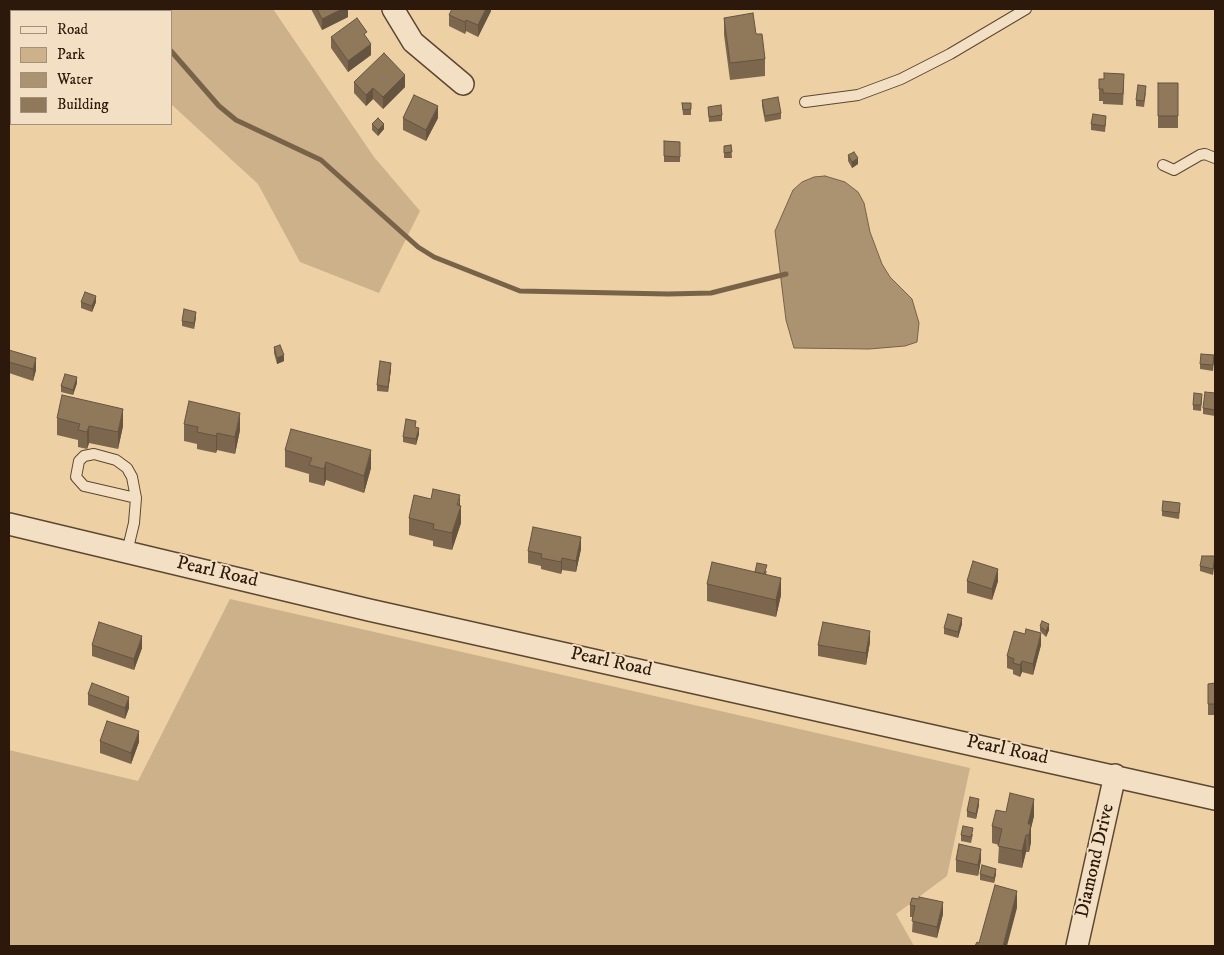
<!DOCTYPE html>
<style>
body{margin:0}
#map{position:relative;width:1224px;height:955px;overflow:hidden;background:#edd0a4;font-family:"IM FELL DW Pica",serif}
canvas{display:block}
.frame{position:absolute;inset:0;border:10px solid #2c190b;pointer-events:none}
.legend{position:absolute;left:10px;top:10px;width:162px;height:115px;box-sizing:border-box;background:#f3e0c4;border:1px solid #a3907a;margin:0;padding:6px 9px;list-style:none;font-size:15px;color:#2c190b}
.legend li{display:flex;align-items:center;gap:10px;height:25px}
.legend b{width:25px;border:1px solid #a3907a}
</style>
<div id="map">
<canvas width="1224" height="955"></canvas>
<div class="frame"></div>
<ul class="legend">
<li><b style="height:6px;background:#f3e0c4"></b>Road</li>
<li><b style="height:14px;background:#ccb18a"></b>Park</li>
<li><b style="height:14px;background:#ab9270"></b>Water</li>
<li><b style="height:14px;background:#90785b"></b>Building</li>
</ul>
</div>
<script>
const ctx = document.querySelector('canvas').getContext('2d');
ctx.lineJoin = 'round';
function fill(path, color) { ctx.fillStyle = color; ctx.fill(path, 'evenodd'); }
const poly = rows => new Path2D(rows.map(r => 'M' + r).join(''));
function strokePath(path, color, width, dash) { ctx.strokeStyle = color; ctx.lineWidth = width; ctx.lineCap = dash ? 'butt' : 'round'; ctx.setLineDash(dash || []); ctx.stroke(path); }
function label(font, color, halo, rows, align = 'center') {
  ctx.font = font + ' "IM FELL DW Pica",serif'; ctx.lineWidth = 4; ctx.setLineDash([]); ctx.textBaseline = 'middle'; ctx.strokeStyle = halo; ctx.fillStyle = color; for (const [text, x, y, turn = 0] of rows) {
    ctx.save(); ctx.translate(x, y); ctx.rotate((+turn || 0) * Math.PI / 180); ctx.textAlign = isNaN(turn) ? turn : align; if (halo) ctx.strokeText(text, 0, 0); ctx.fillText(text, 0, 0); ctx.restore();
  }
}
fill(poly([
 [80,9,273,9,374,157,420,211,379,293,300,262,258,184,171,104,171,11,83,11],
 [230,599,970,768,947,876,896,914,914,946,9,946,9,750,138,781]
]), '#ccb18a');
const water = poly([
 [825,176,845,182,858,192,864,203,870,232,882,264,890,277,912,299,919,323,917,342,905,346,869,349,794,348,786,320,775,231,793,190,802,182,814,177,825,176]
]);
fill(water, '#ab9270');
strokePath(water, '#786248', 1);
strokePath(poly([
 [134,9,136,11],
 [171,51,219,106,236,120,321,160,418,247,434,257,520,291,668,294,711,293,786,274]
]), '#786248', 5);
const service = poly([
 [805,102,858,95,901,79,950,54,1026,9],
 [1163,165,1174,170,1200,155,1205,154,1215,158],
 [127,552,134,523,136,498,84,486,76,477,79,461,84,456,94,454,116,460,127,468,132,477,136,498]
]);
const minor = poly([
 [393,9,413,42,463,84],
 [9,524,369,610,1215,799],
 [1077,946,1115,775]
]);
strokePath(service, '#5c4731', 12);
strokePath(minor, '#5c4731', 24);
strokePath(service, '#f3e0c4', 10);
strokePath(minor, '#f3e0c4', 21);
fill(poly([
 [311,9,348,9,348,17,322,30],
 [491,9,491,11,478,37,466,31,465,34,449,26,449,15],
 [724,18,756,34,765,59,765,76,730,80,724,35],
 [9,33,11,34,11,74,9,73],
 [331,37,367,38,371,55,348,72,331,48],
 [9,77,11,78,11,112,9,112],
 [1099,79,1124,86,1123,105,1103,104,1103,101,1099,101],
 [354,82,405,87,383,109,373,99,366,106,354,93],
 [1158,83,1178,83,1178,128,1158,128],
 [1146,92,1144,107,1136,106,1136,100],
 [762,100,781,113,781,119,765,122,762,106],
 [682,103,691,103,691,115,683,115],
 [708,107,722,115,722,121,709,122],
 [403,118,438,118,426,141,403,130],
 [1106,122,1105,132,1091,130,1091,124],
 [372,124,384,129,378,136,372,130],
 [664,141,680,142,680,162,664,162],
 [731,145,732,158,724,158,724,146],
 [848,155,858,164,852,168,848,161],
 [81,302,96,302,92,312,81,308],
 [196,317,194,329,182,326,182,321],
 [274,347,284,361,277,364,274,353],
 [9,350,36,370,33,381,9,373],
 [1214,361,1213,371,1200,369,1200,364],
 [391,369,388,392,377,391,377,385],
 [77,383,73,395,61,392,61,386],
 [1215,393,1215,416,1203,414,1203,408],
 [1202,400,1201,411,1193,410,1193,405],
 [57,418,123,426,118,449,89,443,87,449,78,447,78,440,57,435],
 [184,424,240,430,235,454,217,450,216,453,197,449,197,444,184,441],
 [416,427,419,434,416,445,403,442,403,437],
 [285,450,371,468,364,493,326,480,324,486,309,482,309,474,285,467],
 [460,505,461,523,452,550,433,546,433,541,409,535,409,518],
 [1180,509,1179,519,1162,516,1162,511],
 [581,549,576,572,562,570,561,574,541,569,541,566,528,563,528,551],
 [1215,562,1213,575,1200,571,1200,566],
 [767,571,766,574,781,595,776,617,707,601,707,584,755,572],
 [967,581,998,581,992,600,967,593],
 [962,624,958,638,944,634,944,628],
 [1040,626,1049,630,1046,637,1040,631],
 [870,642,866,665,818,656,818,645],
 [92,645,142,648,134,670,92,656],
 [1041,645,1033,675,1022,672,1020,677,1013,674,1013,670,1007,668,1007,656],
 [1215,683,1215,715,1208,715,1208,684],
 [88,694,129,708,125,719,88,705],
 [100,741,139,742,131,764,100,753],
 [979,805,976,819,967,817,967,811],
 [1006,812,1034,816,1031,828,1031,842,1029,852,1026,852,1022,868,998,863,999,845,992,843,992,826],
 [973,834,971,843,961,841,961,835],
 [956,860,981,860,978,876,956,872],
 [980,874,996,874,994,883,980,880],
 [919,899,943,914,937,938,912,932,913,917,910,917,910,905]
]), '#7c674e');
fill(poly([
 [342,9,348,9,348,17,322,30,322,19],
 [486,9,491,9,491,11,478,37,478,25],
 [466,20,466,31,465,34,465,22],
 [371,44,371,55,348,72,348,61],
 [405,75,405,87,383,109,383,97],
 [373,88,373,99,366,106,366,95],
 [438,106,438,118,426,141,426,130],
 [384,124,384,129,378,136,378,130],
 [858,158,858,164,852,168,852,162],
 [96,296,96,302,92,312,92,306],
 [196,312,196,317,194,329,194,323],
 [284,355,284,361,277,364,277,358],
 [36,358,36,370,33,381,33,369],
 [391,363,391,369,388,392,388,387],
 [77,377,77,383,73,395,73,390],
 [123,409,123,426,118,449,118,432],
 [240,413,240,430,235,454,235,437],
 [89,426,89,443,87,449,87,432],
 [419,428,419,434,416,445,416,439],
 [217,433,217,450,216,453,216,436],
 [371,450,371,468,364,493,364,476],
 [326,462,326,480,324,486,324,469],
 [460,495,460,510,461,506,461,523,452,550,452,533],
 [581,537,581,549,576,572,576,561],
 [562,558,562,570,561,574,561,562],
 [998,569,998,581,992,600,992,589],
 [781,578,781,595,776,617,776,600],
 [962,618,962,624,958,638,958,632],
 [1049,624,1049,630,1046,637,1046,631],
 [870,631,870,642,866,665,866,653],
 [1041,633,1041,645,1033,675,1033,664],
 [142,636,142,648,134,670,134,659],
 [1022,661,1022,672,1020,677,1020,665],
 [129,697,129,708,125,719,125,708],
 [139,731,139,742,131,764,131,753],
 [979,799,979,805,976,819,976,814],
 [1034,799,1034,816,1031,828,1031,842,1029,852,1028,824],
 [1026,835,1026,852,1022,868,1022,851],
 [981,849,981,860,978,876,978,865],
 [996,869,996,874,994,883,994,878],
 [1017,891,1017,908,1007,946,1003,946],
 [943,902,943,914,937,938,937,927]
]), '#655440');
const building = poly([
 [33,9,42,10,42,9,67,9,67,11,32,11,33,9],
 [317,9,342,9,322,19,317,9],
 [452,9,486,9,478,25,466,20,465,22,449,15,452,9],
 [753,13,756,34,762,34,765,59,730,63,724,18,753,13],
 [357,18,367,32,364,34,371,44,348,61,331,37,357,18],
 [9,33,11,34,11,62,9,61,9,33],
 [384,53,405,75,383,97,373,88,366,95,354,82,384,53],
 [1104,73,1124,74,1123,94,1103,93,1103,89,1099,89,1099,79,1104,79,1104,73],
 [9,77,11,78,11,101,9,100,9,77],
 [1158,83,1178,83,1178,116,1158,116,1158,83],
 [1138,85,1146,86,1144,101,1136,100,1138,85],
 [414,95,438,106,426,130,403,118,414,95],
 [778,97,781,113,765,116,762,100,778,97],
 [682,103,691,103,691,109,683,110,682,103],
 [721,105,722,115,709,117,708,107,721,105],
 [1093,114,1106,116,1105,126,1091,124,1093,114],
 [378,118,384,124,378,130,372,124,378,118],
 [664,141,680,142,680,157,664,156,664,141],
 [731,145,732,152,724,153,724,146,731,145],
 [854,152,858,158,852,162,848,155,854,152],
 [85,292,96,296,92,306,81,302,85,292],
 [184,309,196,312,194,323,182,321,184,309],
 [280,345,284,355,277,358,274,347,280,345],
 [9,350,36,358,33,369,9,362,9,350],
 [1201,354,1214,355,1213,365,1200,364,1201,354],
 [380,361,391,363,388,387,377,385,380,361],
 [65,374,77,377,73,390,61,386,65,374],
 [1205,392,1215,393,1215,410,1203,408,1205,392],
 [1194,393,1202,394,1201,405,1193,405,1194,393],
 [62,395,123,409,118,432,89,426,87,432,78,430,80,424,57,418,62,395],
 [189,401,240,413,235,437,217,433,216,436,197,432,198,427,184,424,189,401],
 [406,419,416,421,415,427,419,428,416,439,403,437,406,419],
 [291,429,371,450,364,476,326,462,324,469,309,465,312,458,285,450,291,429],
 [433,489,460,495,457,505,461,506,452,533,433,529,434,524,409,518,414,495,431,499,433,489],
 [1163,501,1180,503,1179,513,1162,511,1163,501],
 [533,527,581,537,576,561,562,558,561,562,541,558,542,554,528,551,533,527],
 [1202,556,1215,556,1213,569,1200,566,1202,556],
 [973,561,998,569,992,589,967,581,973,561],
 [712,562,781,578,776,600,707,584,712,562],
 [757,563,767,565,764,574,755,572,757,563],
 [948,614,962,618,958,632,944,628,948,614],
 [1042,621,1049,624,1046,631,1040,626,1042,621],
 [99,622,142,636,134,659,92,645,99,622],
 [823,622,870,631,866,653,818,645,823,622],
 [1026,629,1041,633,1033,664,1022,661,1020,665,1013,663,1014,659,1007,656,1014,631,1025,634,1026,629],
 [92,683,129,697,125,708,88,694,92,683],
 [1215,683,1215,704,1208,704,1208,684,1215,683],
 [107,721,139,731,131,753,100,741,107,721],
 [1010,793,1034,799,1028,824,1031,824,1029,835,1026,835,1022,851,998,846,1002,829,992,826,996,810,1006,812,1010,793],
 [970,797,979,799,976,814,967,811,970,797],
 [963,826,973,828,971,837,961,835,963,826],
 [959,844,981,849,978,865,956,860,959,844],
 [982,865,996,869,994,878,980,874,982,865],
 [995,885,1017,891,1003,946,975,946,977,942,979,943,995,885],
 [919,897,943,902,937,927,912,921,915,906,910,905,912,898,919,899,919,897]
]);
fill(building, '#90785b');
strokePath(building, '#655440', 1);
label('19px', '#2c190b', '#f3e0c4', [
 ["Pearl Road",217,573,13],
 ["Pearl Road",611,663,12],
 ["Pearl Road",1007,751,12],
 ["Diamond Drive",1096,861,-77]
]);
</script>
